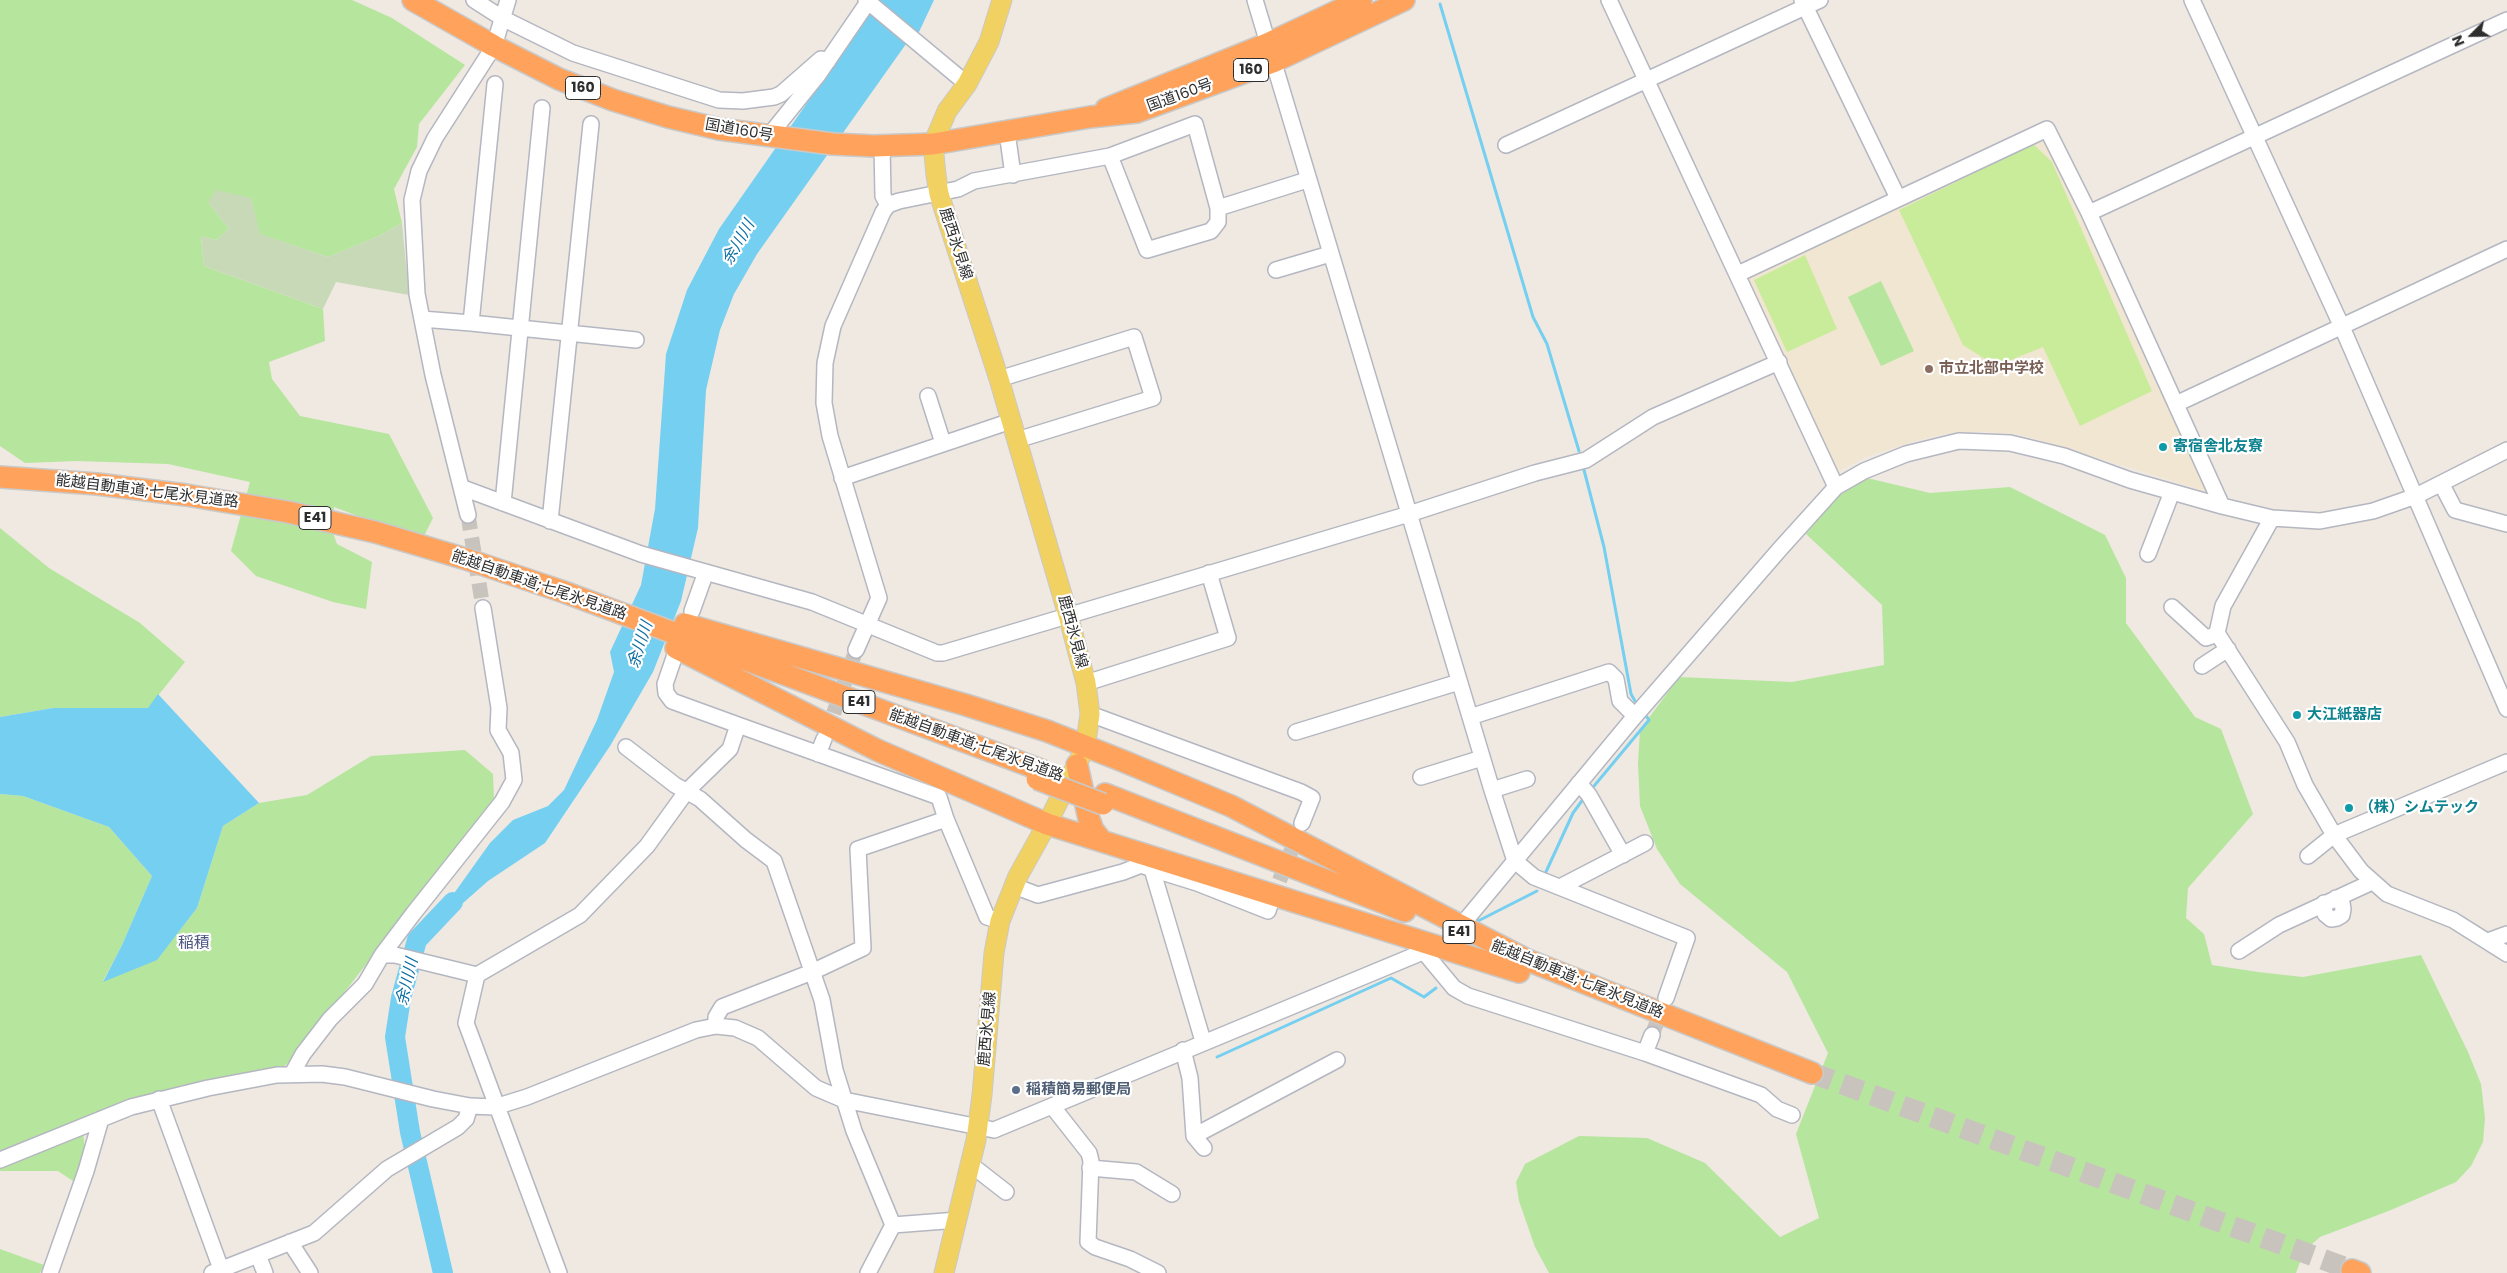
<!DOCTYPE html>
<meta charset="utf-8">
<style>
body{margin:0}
#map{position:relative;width:2507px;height:1273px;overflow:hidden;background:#efe9e1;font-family:Poppins,sans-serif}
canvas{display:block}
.north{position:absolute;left:2447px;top:10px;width:50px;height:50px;-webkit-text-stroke:4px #fff;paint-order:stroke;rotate:247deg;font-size:14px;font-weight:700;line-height:20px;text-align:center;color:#2e2e2e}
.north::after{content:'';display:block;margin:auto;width:18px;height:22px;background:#2e2e2e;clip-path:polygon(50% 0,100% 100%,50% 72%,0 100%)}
</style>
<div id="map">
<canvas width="2507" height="1273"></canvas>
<div class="north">N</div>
</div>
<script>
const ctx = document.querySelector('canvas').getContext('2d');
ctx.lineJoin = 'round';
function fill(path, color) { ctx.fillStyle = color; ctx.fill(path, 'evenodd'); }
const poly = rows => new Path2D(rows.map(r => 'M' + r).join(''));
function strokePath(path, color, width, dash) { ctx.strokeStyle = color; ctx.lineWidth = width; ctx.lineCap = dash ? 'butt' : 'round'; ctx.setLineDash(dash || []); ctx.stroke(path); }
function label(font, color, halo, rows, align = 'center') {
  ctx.font = font + ' Poppins,"Noto Sans JP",sans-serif'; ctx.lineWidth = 4.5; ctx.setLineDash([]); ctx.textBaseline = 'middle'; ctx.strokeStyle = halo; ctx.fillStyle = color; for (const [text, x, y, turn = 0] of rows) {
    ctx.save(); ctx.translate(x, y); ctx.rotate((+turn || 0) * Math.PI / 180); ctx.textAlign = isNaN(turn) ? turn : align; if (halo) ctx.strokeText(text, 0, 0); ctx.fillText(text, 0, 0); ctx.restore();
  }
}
fill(poly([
 [2045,135,2091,232,2208,492,2050,443,2017,434,1984,432,1944,434,1915,441,1868,456,1837,472,1745,277]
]), '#f0e6d1');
fill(poly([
 [0,0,352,0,392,18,465,65,419,124,417,147,394,189,402,223,379,236,328,257,259,234,251,198,208,202,229,229,216,240,201,236,204,266,323,309,325,341,269,362,272,379,300,416,389,434,433,518,422,540,334,507,333,533,337,544,372,562,366,609,333,602,256,576,231,551,250,482,168,464,77,461,25,463,0,446],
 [1881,281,1914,351,1881,366,1848,297],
 [1867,478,1930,493,2010,487,2105,535,2126,578,2126,623,2195,717,2221,729,2253,814,2188,888,2186,918,2204,934,2212,965,2258,972,2303,977,2421,955,2468,1052,2481,1084,2485,1118,2483,1142,2471,1166,2456,1182,2391,1210,2320,1237,2304,1251,2296,1273,1549,1273,1535,1247,1519,1201,1516,1182,1525,1164,1579,1136,1647,1138,1705,1163,1780,1237,1819,1218,1796,1134,1828,1053,1787,972,1680,884,1657,849,1640,806,1638,764,1640,730,1679,677,1792,682,1884,665,1882,605,1806,534,1837,497],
 [0,528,49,568,140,623,185,662,148,708,53,708,0,717],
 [465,750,493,774,494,800,294,1057,270,1080,182,1087,152,1093,83,1129,85,1153,76,1183,58,1171,0,1171,0,794,23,796,109,827,152,876,122,945,103,981,157,959,197,908,223,826,259,803,307,795,371,756],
 [0,1249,44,1265,40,1273,0,1273]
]), '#b6e59e');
fill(poly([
 [216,190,251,198,260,234,328,257,379,236,402,223,409,295,336,282,323,309,204,266,201,236,216,240,229,229,208,202]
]), '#c8d9b8');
fill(poly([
 [2033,144,2052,162,2152,391,2080,426,2043,347,1996,366,1963,345,1899,210],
 [1805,255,1837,329,1787,352,1754,280]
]), '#c9ec9a');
fill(poly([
 [879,0,934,0,918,34,909,45,906,44,757,254,734,294,720,330,706,390,698,528,681,601,653,672,610,746,545,843,488,881,420,941,490,843,513,820,548,806,564,790,597,720,614,672,610,652,641,585,655,509,666,354,687,290,719,229],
 [158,694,259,803,223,826,197,908,157,960,103,982,122,945,152,876,109,827,23,796,0,794,0,717,53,708,148,708]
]), '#75cff0');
strokePath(poly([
 [1440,4,1533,317,1547,344,1579,451],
 [1584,470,1604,547,1631,694,1635,701],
 [1594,786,1649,720,1647,717],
 [1545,874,1573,813,1584,798],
 [1474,923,1537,891],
 [1217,1057,1391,978,1424,997,1436,988]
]), '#75cff0', 3);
strokePath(poly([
 [443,1273,410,1132,395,1037,401,998,417,940,453,902]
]), '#75cff0', 20);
strokePath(poly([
 [468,515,483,608],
 [826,735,856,650],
 [1271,902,1299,831],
 [1430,949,1465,921],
 [1652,1035,1664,1004]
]), '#c8c4bd', 15, [15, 8]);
strokePath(poly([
 [1812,1073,2352,1270]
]), '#c8c4bd', 21, [21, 11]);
const minor = poly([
 [474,0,502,18,573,53,719,100,743,101,774,97,781,94,821,59,828,61],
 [866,0,967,84],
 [1255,0,1492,790,1515,861,1534,877,1687,938,1666,998],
 [1609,0,1836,487],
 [1802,0,1898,198],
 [2192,0,2342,327,2507,709],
 [1007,132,1013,175],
 [768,137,818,75,868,2],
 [882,145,883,196,888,205],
 [1506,145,1820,0],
 [1110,156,1147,250,1211,231,1218,222,1218,208],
 [2089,213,2507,20],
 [1276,270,1330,254],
 [1738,274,2047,129,2089,213,2222,506],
 [422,319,471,323,495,84],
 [471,323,636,340],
 [999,379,1134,337,1153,398,1017,440],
 [928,396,943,443],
 [2176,404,2507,249],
 [842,478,1011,421],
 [2442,485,2455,510,2507,524],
 [463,488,641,554,812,602,937,653,943,653,1409,514,1535,473,1586,460,1653,417,1779,362],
 [503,503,542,108],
 [468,515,433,375,417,294,412,200,419,171,435,138,494,46,508,0],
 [2272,518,2223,606,2217,633,2287,742,2305,785,2334,835,2361,871,2387,894,2453,920,2507,954],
 [550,521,591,124],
 [2148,554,2172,492],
 [2172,607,2206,638,2218,634],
 [692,611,706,572],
 [856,650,879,598,830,436,824,403,825,363,833,326,883,212,888,205,899,201,958,189,974,181,1110,156,1195,124,1218,208,1307,180],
 [676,652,665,684,666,693,672,701,738,725],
 [2202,666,2228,649],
 [1086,683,1228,638,1209,573],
 [1090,714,1301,792,1312,798,1302,823],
 [1470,717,1609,672,1616,679,1620,701,1635,716],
 [1296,732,1459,682],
 [626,747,675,785,700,799,746,840,774,861,822,1000,835,1070,854,1131,893,1225,868,1273],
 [818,754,824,739],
 [1421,777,1482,758],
 [1579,783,1589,795,1623,855],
 [1492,790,1527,779],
 [2308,856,2334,835,2507,762],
 [1014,886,1038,895,1123,872,1141,865,1152,869],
 [1560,887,1645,843],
 [2324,903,2325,914,2331,919,2337,918,2342,915,2343,909,2342,903,2336,898],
 [1465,921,1635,716,1780,549,1836,487,1864,471,1906,454,1959,441,2010,443,2064,456,2130,480,2222,506,2272,518,2320,521,2373,511,2416,496,2507,450],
 [2488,941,2507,934],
 [2239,951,2279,925,2372,882],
 [1424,952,1454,988,1468,996,1645,1053,1652,1035],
 [382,955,395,955,477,975,580,915,647,846,686,792,730,749,738,725,939,797,946,819,987,917,1000,921],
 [477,975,466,1023,559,1273],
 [716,1026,716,1017,722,1007,812,972,863,948,858,849,946,819],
 [1203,1041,1152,869,1197,883,1268,911,1271,902],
 [1183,1050,1190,1078,1194,1136,1204,1148],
 [1645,1053,1761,1095,1777,1109,1792,1115],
 [292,1074,303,1054,330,1019,365,984,382,955,413,914,502,802,514,780,511,753,498,730,499,708,483,608],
 [159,1099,221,1269],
 [1052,1106,1089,1153,1091,1161,1088,1242,1095,1247,1130,1259,1158,1273],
 [1194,1136,1337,1060],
 [0,1160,131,1107,208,1088,277,1075,322,1074,345,1077,433,1099,470,1106,495,1107,527,1097,696,1030,716,1026,735,1028,758,1038,816,1088,844,1100,994,1130,1430,949],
 [970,1164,1006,1192],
 [1090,1168,1136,1172,1172,1194],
 [893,1225,958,1220],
 [290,1242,310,1273],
 [258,1255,265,1273],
 [50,1273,86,1171,101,1119],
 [212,1273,314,1233,387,1169,458,1127,466,1119,470,1106]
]);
const major = poly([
 [944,1273,976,1140,982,1095,994,953,1000,921,1018,876,1047,824,1085,748,1090,714,1086,683,1068,615,999,379,939,194,936,175,933,144,947,111,967,84,989,42,1002,0]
]);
const highway = poly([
 [413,0,494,46,559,79,613,100,668,117,719,129,833,144,874,146,933,144,1090,117,1137,112,1273,62,1404,0],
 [1106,109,1267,44,1361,0],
 [0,477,97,484,186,495,288,512,375,532,466,559,564,592,1041,770],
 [685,624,966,705,1047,731,1123,761,1231,806,1529,961],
 [676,648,877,750,1047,824,1519,972],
 [1077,765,1089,819,1093,830,1101,840],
 [1105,794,1405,911],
 [1517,956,1812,1073],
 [2352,1270,2360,1273]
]);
strokePath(minor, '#b4b7c1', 18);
strokePath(major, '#c9c9c9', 21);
strokePath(highway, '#c9c9c9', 24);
strokePath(minor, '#fff', 15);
strokePath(major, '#f2d163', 19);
strokePath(highway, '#ffa35c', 21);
const highwayBridge = poly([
 [1037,779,1103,804]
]);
strokePath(highwayBridge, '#c9c9c9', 24, []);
strokePath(highwayBridge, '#ffa35c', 21);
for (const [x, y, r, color] of [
 [1929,369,5,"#8d6e63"],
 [2163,447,5,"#0f9aa8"],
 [2297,715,5,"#0f9aa8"],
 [2349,808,5,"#0f9aa8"],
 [1016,1090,5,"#5c6f8a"]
]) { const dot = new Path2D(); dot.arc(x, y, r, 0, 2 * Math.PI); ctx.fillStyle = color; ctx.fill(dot); strokePath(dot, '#fff', 2); }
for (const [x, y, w] of [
 [1251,70,35],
 [583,88,35],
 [315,518,32],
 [859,702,32],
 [1459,932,32]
]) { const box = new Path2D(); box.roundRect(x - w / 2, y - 11.5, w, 23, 4); ctx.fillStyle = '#fff'; ctx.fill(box); strokePath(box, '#2e2e2e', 1); }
label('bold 14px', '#2e2e2e', null, [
 ["160",1251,70],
 ["160",583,88],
 ["E41",315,518],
 ["E41",859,702],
 ["E41",1459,932]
]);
label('15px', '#2e2e2e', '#fff', [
 ["国道160号",1180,96,-20],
 ["国道160号",739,131,10],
 ["鹿西氷見線",955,244,72],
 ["能越自動車道;七尾氷見道路",147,492,7],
 ["能越自動車道;七尾氷見道路",539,586,19],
 ["鹿西氷見線",1072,632,75],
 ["能越自動車道;七尾氷見道路",976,746,20],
 ["能越自動車道;七尾氷見道路",1577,980,22],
 ["鹿西氷見線",988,1029,-85]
]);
label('bold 15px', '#785e54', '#fff', [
 ["市立北部中学校",1939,369]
], 'left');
label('bold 15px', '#0d838f', '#fff', [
 ["寄宿舎北友寮",2173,447],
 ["大江紙器店",2307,715],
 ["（株）シムテック",2359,808]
], 'left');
label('bold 15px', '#4e5e75', '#fff', [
 ["稲積簡易郵便局",1026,1090]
], 'left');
label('italic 16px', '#0d6fa3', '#fff', [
 ["余川川",739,243,-60],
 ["余川川",641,645,-72],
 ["余川川",408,982,-77]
]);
label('16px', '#4d5680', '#fff', [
 ["稲積",194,944]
]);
</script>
